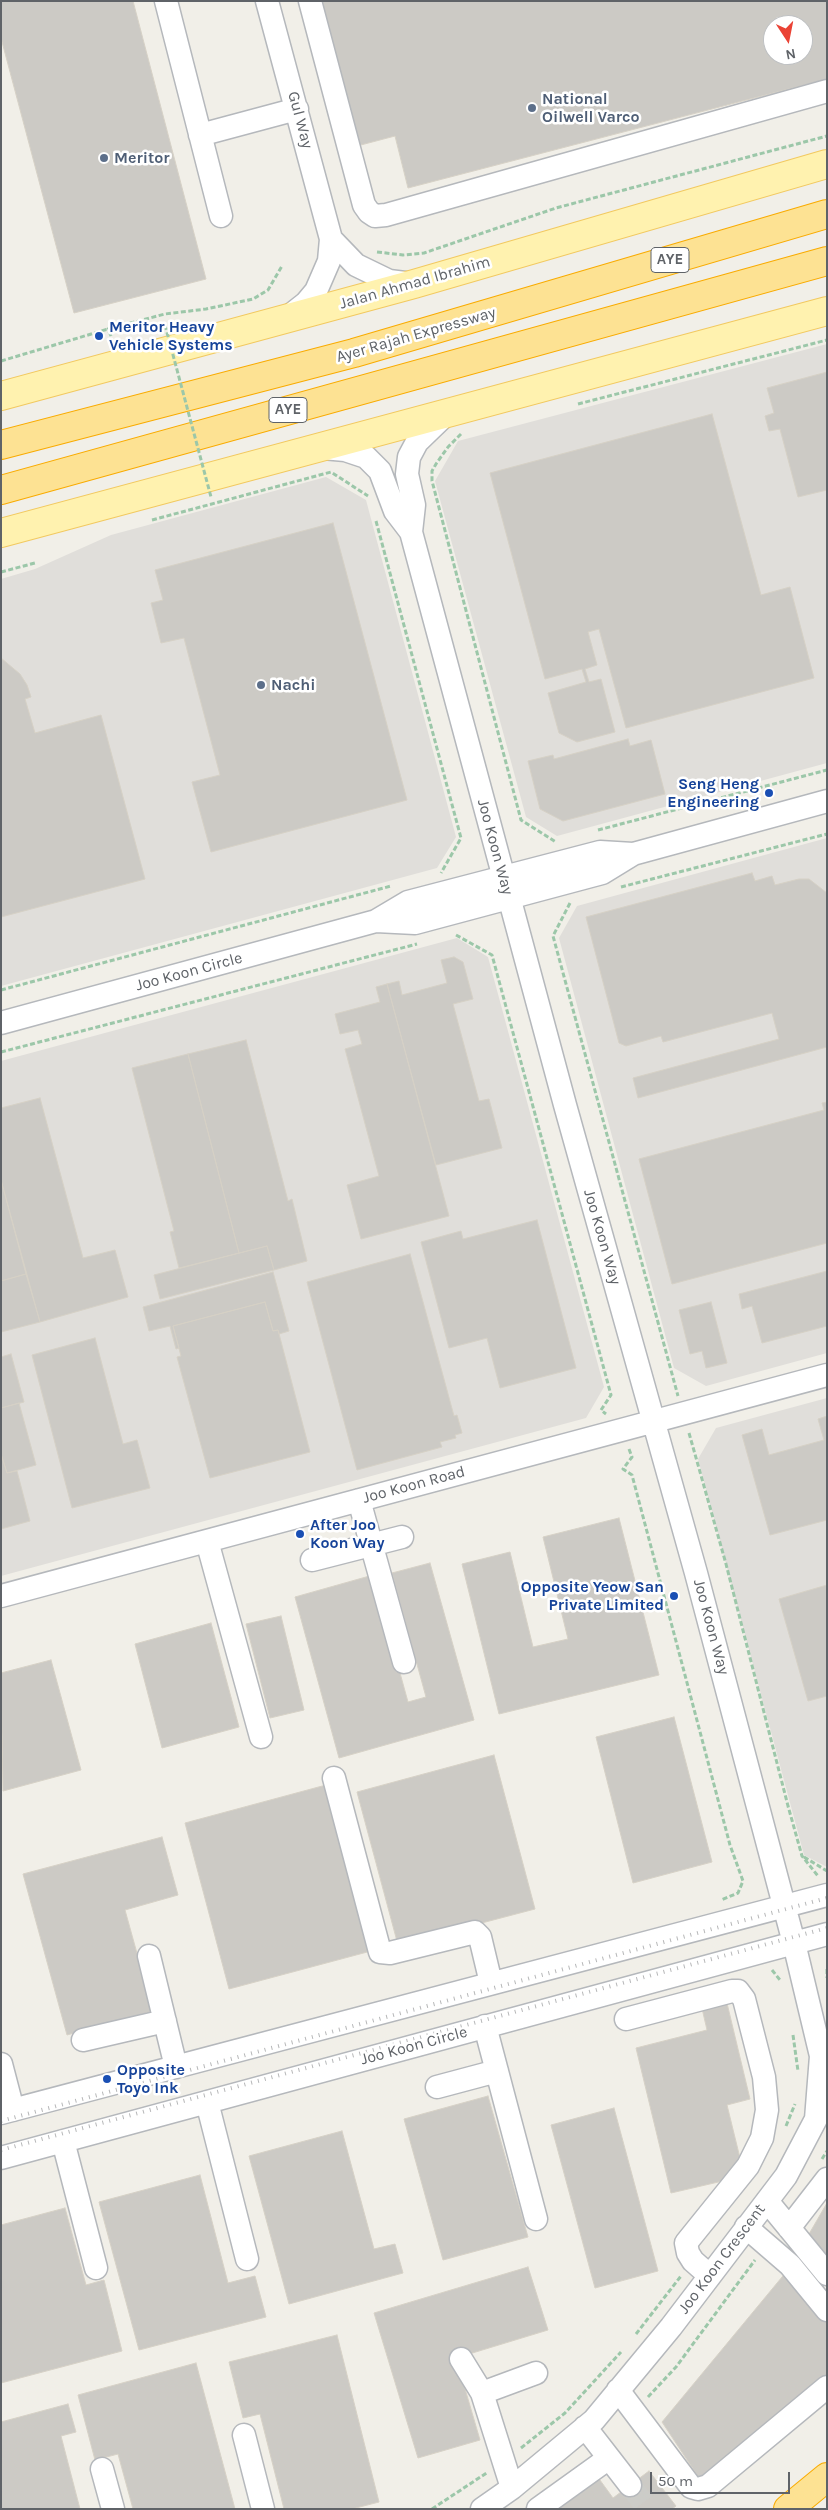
<!DOCTYPE html>
<style>
body{margin:0}
#map{position:relative;width:828px;height:2510px;overflow:hidden;background:#f1efe8;font-family:Karla,sans-serif}
canvas{display:block}
.frame{position:absolute;inset:0;border:2px solid #5f6368;pointer-events:none}
.north{position:absolute;left:763px;top:15px;width:50px;height:50px;box-sizing:border-box;background:#fff;border:1px solid #bfc1c3;border-radius:50%;rotate:169deg;font-size:14px;font-weight:700;line-height:20px;text-align:center;color:#5f6368}
.north::after{content:'';display:block;margin:auto;width:18px;height:22px;background:#ea4335;clip-path:polygon(50% 0,100% 100%,50% 72%,0 100%)}
.scale{position:absolute;left:650px;top:2472px;width:140px;height:22px;box-sizing:border-box;border:2px solid #5f6368;border-top:0;padding-left:6px;font-size:15px;line-height:18px;white-space:nowrap;color:#5f6368;-webkit-text-stroke:4px #fff;paint-order:stroke}
</style>
<div id="map">
<canvas width="828" height="2510"></canvas>
<div class="frame"></div>
<div class="north">N</div>
<div class="scale">50 m</div>
</div>
<script>
const ctx = document.querySelector('canvas').getContext('2d');
ctx.lineJoin = 'round';
function fill(path, color) { ctx.fillStyle = color; ctx.fill(path, 'evenodd'); }
const poly = rows => new Path2D(rows.map(r => 'M' + r).join(''));
function strokePath(path, color, width, dash) { ctx.strokeStyle = color; ctx.lineWidth = width; ctx.lineCap = dash ? 'butt' : 'round'; ctx.setLineDash(dash || []); ctx.stroke(path); }
function label(font, color, halo, rows, align = 'center') {
  ctx.font = font + ' Karla,sans-serif'; ctx.lineWidth = 5; ctx.setLineDash([]); ctx.textBaseline = 'middle'; ctx.strokeStyle = halo; ctx.fillStyle = color; for (const [text, x, y, turn = 0] of rows) {
    ctx.save(); ctx.translate(x, y); ctx.rotate((+turn || 0) * Math.PI / 180); ctx.textAlign = isNaN(turn) ? turn : align; if (halo) ctx.strokeText(text, 0, 0); ctx.fillText(text, 0, 0); ctx.restore();
  }
}
fill(poly([
 [827,344,827,763,557,836,526,817,435,481,458,441],
 [326,477,366,500,456,837,437,868,1,986,1,579,35,569,111,535],
 [827,838,827,1353,706,1386,674,1368,559,938,577,906],
 [457,938,488,957,604,1387,586,1418,1,1576,1,1061],
 [827,1398,827,1867,804,1855,698,1459,716,1428]
]), '#e0deda');
const building = poly([
 [1,1,133,1,206,279,74,313,1,38,1,1],
 [319,1,827,1,827,79,408,188,395,136,357,146,319,1],
 [773,25,803,25,803,55,773,55,773,25],
 [827,372,827,490,798,497,780,429,769,431,765,416,774,413,767,388,827,372],
 [712,414,761,595,790,587,814,678,626,728,599,629,588,632,597,665,585,669,589,682,601,679,615,732,577,742,559,733,548,693,586,682,582,669,545,679,490,473,712,414],
 [333,523,407,800,211,852,192,782,220,775,184,638,161,643,151,603,163,600,155,570,333,523],
 [1,658,20,674,27,685,31,697,25,699,35,733,101,715,145,879,1,917,1,658],
 [628,739,630,746,651,740,665,794,563,821,540,809,528,761,553,755,554,759,628,739],
 [752,873,755,881,772,876,775,885,799,879,809,879,827,893,827,1047,638,1098,633,1078,779,1039,772,1013,663,1042,661,1036,626,1046,619,1043,586,917,752,873],
 [454,957,463,962,473,999,453,1004,479,1101,489,1099,502,1148,436,1165,387,984,399,981,402,995,447,983,441,960,454,957],
 [387,984,449,1216,361,1239,347,1185,379,1176,345,1049,362,1044,358,1030,340,1034,335,1014,380,1002,376,987,387,984],
 [246,1040,288,1201,292,1199,307,1261,274,1270,267,1246,239,1253,188,1054,246,1040],
 [188,1054,239,1253,179,1268,170,1232,174,1231,132,1068,188,1054],
 [40,1098,83,1258,115,1250,128,1297,40,1322,1,1180,1,1108,40,1098],
 [827,1102,827,1243,672,1284,639,1159,824,1110,822,1103,827,1102],
 [1,1180,26,1274,1,1281,1,1180],
 [537,1220,576,1368,500,1388,487,1338,449,1348,421,1242,461,1231,463,1239,537,1220],
 [267,1246,274,1270,160,1299,154,1275,267,1246],
 [410,1254,454,1416,457,1415,462,1433,455,1435,456,1438,440,1442,442,1447,357,1470,307,1282,410,1254],
 [827,1271,827,1326,762,1343,752,1306,742,1309,739,1294,827,1271],
 [273,1272,289,1331,279,1334,278,1330,273,1331,265,1302,173,1326,179,1348,176,1349,170,1326,149,1331,143,1307,273,1272],
 [26,1274,40,1322,1,1332,1,1281,26,1274],
 [265,1302,273,1331,278,1330,310,1452,210,1478,177,1357,181,1356,173,1326,265,1302],
 [711,1302,727,1363,706,1368,702,1351,690,1354,679,1310,711,1302],
 [95,1338,123,1444,137,1440,150,1488,72,1508,32,1355,95,1338],
 [11,1354,24,1402,1,1408,1,1357,11,1354],
 [19,1403,36,1465,7,1473,1,1454,1,1408,19,1403],
 [827,1416,827,1520,770,1535,742,1435,762,1429,769,1455,824,1440,818,1419,827,1416],
 [1,1454,7,1473,17,1471,30,1521,1,1529,1,1454],
 [619,1518,659,1675,499,1714,462,1564,510,1552,533,1647,568,1639,543,1537,619,1518],
 [430,1563,474,1720,339,1758,295,1597,373,1575,408,1702,426,1697,392,1573,430,1563],
 [827,1585,827,1696,808,1701,779,1599,827,1585],
 [281,1616,304,1710,270,1718,246,1624,281,1616],
 [211,1623,239,1727,162,1748,135,1644,211,1623],
 [51,1660,81,1770,3,1791,1,1673,51,1660],
 [674,1717,712,1862,633,1883,596,1737,674,1717],
 [494,1755,535,1909,398,1945,357,1792,494,1755],
 [326,1785,371,1951,229,1989,185,1823,326,1785],
 [162,1837,178,1895,125,1910,153,2011,67,2035,23,1874,162,1837],
 [726,1999,750,2099,727,2105,740,2158,727,2180,671,2193,636,2048,707,2030,701,2004,726,1999],
 [488,2096,528,2237,443,2260,404,2119,488,2096],
 [614,2108,658,2271,595,2288,551,2125,614,2108],
 [342,2131,374,2249,395,2244,403,2273,289,2304,249,2156,342,2131],
 [200,2175,228,2283,255,2276,266,2317,139,2350,99,2202,200,2175],
 [827,2203,827,2258,809,2234,827,2203],
 [65,2208,86,2285,104,2280,122,2351,1,2383,1,2225,65,2208],
 [528,2267,548,2330,456,2358,480,2440,418,2458,374,2313,528,2267],
 [787,2271,827,2323,827,2375,701,2481,662,2422,787,2271],
 [337,2335,379,2502,352,2509,284,2509,260,2414,243,2418,229,2362,337,2335],
 [196,2363,235,2509,133,2509,118,2454,95,2460,78,2395,196,2363],
 [68,2404,76,2432,61,2436,80,2509,1,2509,1,2422,68,2404],
 [649,2471,676,2506,672,2509,554,2509,597,2476,613,2498,649,2471]
]);
fill(building, '#cccac5');
strokePath(building, '#d6d1c6', 1);
strokePath(poly([
 [630,2485,648,2509]
]), '#ccccc8', 22, [22, 11]);
const minor = poly([
 [166,1,221,216],
 [267,1,331,239,329,261,316,291,306,303,287,318],
 [310,1,364,205,369,212,375,216,386,215,827,91],
 [200,135,297,109],
 [331,239,356,265,389,281,413,284],
 [323,448,345,450,366,457,380,471,395,511,411,532,565,1105,696,1573,794,1943,821,2056,816,2119,786,2176,671,2327,594,2420,512,2488,482,2509],
 [411,532,414,505,407,474,409,457,417,442,446,414],
 [376,921,415,923,602,873,633,854,827,801],
 [1,1023,376,921,408,902,600,852,633,854],
 [359,1500,404,1662],
 [207,1541,261,1737],
 [312,1560,402,1537],
 [1,1596,827,1375],
 [334,1778,380,1952,390,1953,475,1932,480,1937,491,1983],
 [149,1956,176,2067],
 [626,2019,732,1991,738,1991,744,1999,764,2077,767,2110,762,2138,748,2166,686,2243,688,2253,693,2261,710,2276],
 [485,2026,536,2219],
 [83,2040,165,2021],
 [1,2064,13,2110],
 [437,2087,497,2071],
 [207,2102,247,2259],
 [1,2113,827,1895],
 [63,2141,96,2268],
 [1,2158,827,1934],
 [767,2201,827,2274],
 [746,2227,790,2265,827,2310],
 [789,2228,827,2179],
 [461,2359,482,2393,512,2488],
 [618,2390,691,2487,698,2489,708,2486,827,2387],
 [482,2393,536,2373],
 [585,2427,630,2485],
 [244,2435,263,2509],
 [102,2469,113,2509],
 [538,2509,609,2458]
]);
const major = poly([
 [1,396,414,284,827,164],
 [1,533,827,311]
]);
const highway = poly([
 [1,445,354,353,827,214],
 [1,490,827,261],
 [788,2509,827,2477]
]);
strokePath(minor, '#b5b8bc', 25);
strokePath(major, '#f2c960', 30);
strokePath(highway, '#f9ab00', 30);
strokePath(poly([
 [377,252,403,255,424,253,556,208,827,136],
 [111,336,108,329,165,314,206,309,253,299,268,290,282,266],
 [1,361,108,329],
 [578,404,827,340],
 [461,434,448,447,436,464,432,471,432,481,521,820,556,842],
 [152,520,331,472,368,496],
 [376,521,461,838,441,873],
 [1,572,35,563],
 [598,830,827,770],
 [621,887,827,834],
 [570,903,553,936,678,1396],
 [456,935,492,955,611,1395,601,1410,606,1414],
 [1,990,391,886],
 [1,1052,417,944],
 [689,1433,726,1564,788,1806,802,1856,818,1876],
 [629,1449,632,1457,623,1469,632,1475,730,1845,743,1881,738,1893,721,1900],
 [804,1857,827,1871],
 [827,1969,827,1978],
 [772,1970,780,1980],
 [793,2035,798,2071],
 [786,2126,795,2104],
 [822,2159,827,2151],
 [636,2334,681,2276],
 [648,2397,676,2367,755,2260],
 [521,2448,565,2413,621,2352],
 [432,2509,488,2472]
]), '#9cc7a9', 3, [5, 2.5]);
strokePath(minor, '#fff', 22);
strokePath(major, '#fff2af', 28);
strokePath(highway, '#fde293', 28);
strokePath(poly([
 [1,2121,827,1898],
 [1,2150,827,1928]
]), '#b6b7b8', 4, [1, 6]);
strokePath(poly([
 [165,325,211,497]
]), '#9cc7a9', 3, [5, 2.5]);
for (const [x, y, r, color] of [
 [532,108,5,"#5c6f8a"],
 [104,158,5,"#5c6f8a"],
 [99,336,5,"#1a4fb4"],
 [261,685,5,"#5c6f8a"],
 [769,793,5,"#1a4fb4"],
 [300,1534,5,"#1a4fb4"],
 [674,1596,5,"#1a4fb4"],
 [107,2079,5,"#1a4fb4"]
]) { const dot = new Path2D(); dot.arc(x, y, r, 0, 2 * Math.PI); ctx.fillStyle = color; ctx.fill(dot); strokePath(dot, '#fff', 2); }
for (const [x, y, w] of [
 [670,260,38],
 [288,410,38]
]) { const box = new Path2D(); box.roundRect(x - w / 2, y - 12.5, w, 25, 4); ctx.fillStyle = '#fff'; ctx.fill(box); strokePath(box, '#5f6368', 1); }
label('bold 15px', '#5f6368', null, [
 ["AYE",670,260],
 ["AYE",288,410]
]);
label('bold 16px', '#4e5e75', '#fff', [
 ["National",542,99],
 ["Oilwell Varco",542,117],
 ["Meritor",114,158],
 ["Nachi",271,685]
], 'left');
label('16px', '#5f6368', '#fff', [
 ["Gul Way",300,120,75],
 ["Jalan Ahmad Ibrahim",415,283,-16],
 ["Ayer Rajah Expressway",416,335,-16],
 ["Joo Koon Way",495,847,75],
 ["Joo Koon Circle",189,972,-15],
 ["Joo Koon Way",602,1237,74],
 ["Joo Koon Road",414,1485,-15],
 ["Joo Koon Way",711,1627,75],
 ["Joo Koon Circle",414,2046,-15],
 ["Joo Koon Crescent",722,2259,-53]
]);
label('bold 16px', '#164399', '#fff', [
 ["Meritor Heavy",109,327],
 ["Vehicle Systems",109,345],
 ["Seng Heng",759,784,"right"],
 ["Engineering",759,802,"right"],
 ["After Joo",310,1525],
 ["Koon Way",310,1543],
 ["Opposite Yeow San",664,1587,"right"],
 ["Private Limited",664,1605,"right"],
 ["Opposite",117,2070],
 ["Toyo Ink",117,2088]
], 'left');
</script>
